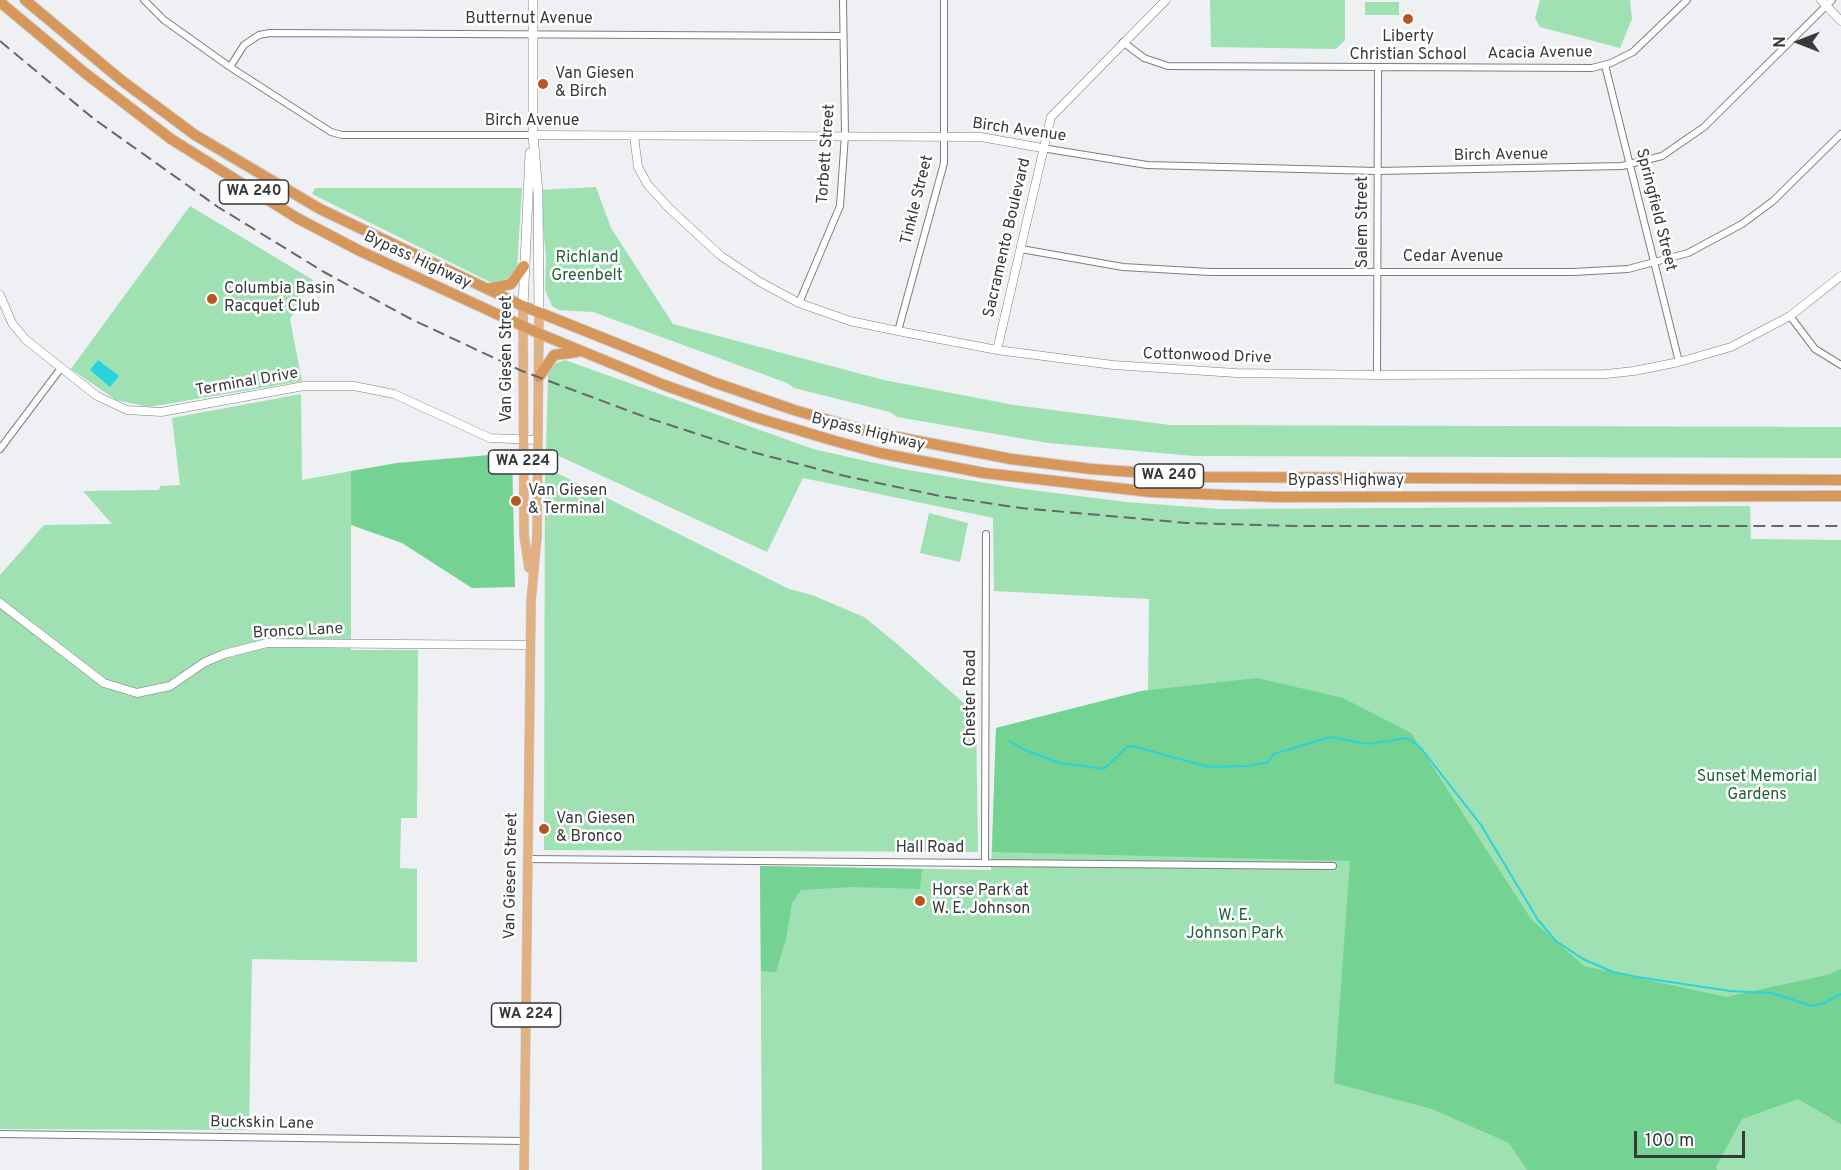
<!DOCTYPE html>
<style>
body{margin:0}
#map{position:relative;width:1841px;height:1170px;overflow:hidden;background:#eef0f4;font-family:Overpass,sans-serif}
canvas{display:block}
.north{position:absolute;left:1769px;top:12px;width:60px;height:60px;-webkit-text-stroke:4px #fff;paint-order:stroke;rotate:270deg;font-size:16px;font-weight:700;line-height:24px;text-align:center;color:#38393a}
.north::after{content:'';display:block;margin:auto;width:21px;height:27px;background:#38393a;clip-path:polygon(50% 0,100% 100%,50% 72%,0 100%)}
.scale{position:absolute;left:1634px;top:1131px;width:111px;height:27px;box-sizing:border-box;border:3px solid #38393a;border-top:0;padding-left:8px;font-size:18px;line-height:21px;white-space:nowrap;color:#38393a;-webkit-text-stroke:4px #fff;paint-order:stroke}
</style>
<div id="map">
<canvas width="1841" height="1170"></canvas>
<div class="north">N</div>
<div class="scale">100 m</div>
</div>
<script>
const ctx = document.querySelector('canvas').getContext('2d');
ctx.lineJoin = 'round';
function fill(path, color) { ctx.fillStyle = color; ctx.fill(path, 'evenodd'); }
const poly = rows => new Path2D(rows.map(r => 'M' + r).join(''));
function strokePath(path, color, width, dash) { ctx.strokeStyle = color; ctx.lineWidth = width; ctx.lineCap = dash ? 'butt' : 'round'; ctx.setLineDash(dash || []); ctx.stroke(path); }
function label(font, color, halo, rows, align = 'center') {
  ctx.font = font + ' Overpass,sans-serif'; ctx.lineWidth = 5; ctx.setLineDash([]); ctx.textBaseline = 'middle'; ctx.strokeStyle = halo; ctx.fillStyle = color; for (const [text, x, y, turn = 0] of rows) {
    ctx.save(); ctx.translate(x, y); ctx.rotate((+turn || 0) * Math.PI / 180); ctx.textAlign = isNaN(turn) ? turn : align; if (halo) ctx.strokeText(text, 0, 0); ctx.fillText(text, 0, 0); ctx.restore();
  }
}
fill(poly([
 [1210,0,1345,0,1345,40,1336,49,1211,47],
 [1540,0,1630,0,1632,19,1620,48,1540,27,1535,18],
 [1365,2,1399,2,1399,15,1365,15],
 [596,187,611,228,673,324,884,380,1014,405,1170,425,1841,427,1841,458,1194,456,1048,443,897,417,890,412,794,388,787,383,593,312,559,310,552,306,545,290,546,258,540,190],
 [315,188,522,188,517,269,507,279,492,283,312,194],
 [190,206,313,280,290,319,302,381,149,407,116,400,71,369],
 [565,360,813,449,902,469,1016,488,1126,502,1220,509,1750,506,1751,539,1841,540,1841,1170,762,1170,760,866,991,870,996,728,1148,690,1149,599,994,591,993,518,803,478,767,552,546,450,548,375,551,365],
 [301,394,302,480,351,471,351,650,418,650,417,818,401,818,400,868,417,869,417,962,252,959,249,1130,0,1129,0,575,44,525,112,524,83,491,159,490,160,486,180,485,172,418],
 [545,467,789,589,812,595,864,617,896,643,976,714,978,852,544,850],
 [929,513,968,523,960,562,920,553]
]), '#9fe1b2');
fill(poly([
 [512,453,515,587,472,588,402,543,351,525,351,471,397,463],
 [1257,678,1343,698,1411,733,1531,919,1584,966,1726,997,1827,975,1841,969,1841,1124,1798,1099,1742,1119,1716,1167,1717,1170,1527,1170,1509,1143,1432,1109,1334,1083,1350,861,992,852,996,728,1141,691],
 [760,867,760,866,922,869,920,889,852,887,801,890,792,903,786,939,776,972,761,971]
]), '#74d293');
fill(poly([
 [98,360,119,376,110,387,90,370]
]), '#29d3de');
strokePath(poly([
 [1009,741,1025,750,1059,763,1104,769,1127,747,1132,746,1209,767,1248,766,1268,762,1274,754,1330,737,1368,744,1407,738,1420,747,1481,825,1538,920,1556,941,1583,959,1613,972,1637,977,1730,991,1772,993,1812,1006,1824,1003,1841,994]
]), '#29d3de', 2);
const minor = poly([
 [144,0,164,20,230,67,331,132,342,135,533,135],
 [1123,42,1144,58,1168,66,1592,68,1611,63,1633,52,1687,0],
 [1605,65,1679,362],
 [230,67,244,45,259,35,270,33,843,36],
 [1042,148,1147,165,1377,171,1622,166,1662,156,1704,127,1832,0],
 [1021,249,1123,267,1210,272,1573,272,1628,269,1688,253,1742,224,1773,201,1841,134],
 [799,303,840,206,845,135,843,0],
 [1790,316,1815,349,1841,365],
 [898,331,944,163,944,0],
 [1377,375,1378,68],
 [0,449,61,368],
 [527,859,1333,866],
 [985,863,986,534],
 [0,1134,524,1141]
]);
const tertiary = poly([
 [1821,0,1841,21],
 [533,135,981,137,1042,148],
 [634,136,638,167,648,185,670,209,721,256,760,282,799,303,850,321,898,331,997,350,1113,365,1236,373,1377,375,1606,374,1634,371,1679,362,1731,347,1790,316,1841,276],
 [0,295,12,323,25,339,97,396,127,410,161,412,304,386,354,386,394,394,490,438,538,440],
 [997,350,1051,117,1166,0],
 [0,603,104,683,137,693,170,686,205,662,224,654,267,643,530,645]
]);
const secondary = poly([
 [533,0,533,135,538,193,539,312],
 [523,306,530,153]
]);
const primary = poly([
 [523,306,524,535,529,568],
 [524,1170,531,602,537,536,539,312]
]);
const trunk = poly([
 [25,0,121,80,195,135,320,209,523,306,713,382,794,410,866,431,1011,459,1091,469,1204,477,1841,480],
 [0,2,85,73,171,139,297,218,360,251,538,333,664,385,754,417,835,441,880,453,984,473,1151,492,1277,497,1841,496],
 [487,289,511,284,524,266],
 [539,377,554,355,577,352]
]);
strokePath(minor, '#7c7e81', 8);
strokePath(tertiary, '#7c7e81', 9);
strokePath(secondary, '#7c7e81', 10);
strokePath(primary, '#cbcccc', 10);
strokePath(trunk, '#cbcccc', 12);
strokePath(minor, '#fff', 6);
strokePath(tertiary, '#fff', 8);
strokePath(secondary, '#fff', 9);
strokePath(primary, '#e1b083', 9);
strokePath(trunk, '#d7965a', 10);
strokePath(poly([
 [0,41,94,119,218,207,324,272,411,319,522,371,648,418,756,453,845,476,940,496,1021,508,1187,523,1298,526,1841,526]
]), '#666769', 2, [12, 6]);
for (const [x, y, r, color] of [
 [1408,19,6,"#b95521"],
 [543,84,6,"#b95521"],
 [212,299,6,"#b95521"],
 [516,501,6,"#b95521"],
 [544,829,6,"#b95521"],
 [920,901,6,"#b95521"]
]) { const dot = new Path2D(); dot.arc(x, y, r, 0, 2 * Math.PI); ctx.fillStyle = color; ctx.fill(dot); strokePath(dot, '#fff', 2); }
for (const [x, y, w] of [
 [254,192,69],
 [523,462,69],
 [1169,476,69],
 [526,1015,69]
]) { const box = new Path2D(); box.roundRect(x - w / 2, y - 12, w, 24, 4.5); ctx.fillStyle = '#fff'; ctx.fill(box); strokePath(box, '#38393a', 1.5); }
label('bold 15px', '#38393a', null, [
 ["WA 240",254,192],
 ["WA 224",523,462],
 ["WA 240",1169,476],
 ["WA 224",526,1015]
]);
label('16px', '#38393a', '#fff', [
 ["Butternut Avenue",529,20],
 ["Acacia Avenue",1540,54,-1],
 ["Birch Avenue",532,122],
 ["Birch Avenue",1019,131,8],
 ["Torbett Street",827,154,-86],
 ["Birch Avenue",1501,156,-1],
 ["Tinkle Street",918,200,-76],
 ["Springfield Street",1655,210,76],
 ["Salem Street",1364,222,-90],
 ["Sacramento Boulevard",1008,238,-77],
 ["Cedar Avenue",1453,258],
 ["Bypass Highway",417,261,25],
 ["Cottonwood Drive",1207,357,2],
 ["Van Giesen Street",508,359,-90],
 ["Terminal Drive",247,383,-10],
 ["Bypass Highway",868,433,14],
 ["Bypass Highway",1346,482],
 ["Bronco Lane",298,632,-3],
 ["Chester Road",972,698,-90],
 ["Hall Road",930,849],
 ["Van Giesen Street",512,876,-89],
 ["Buckskin Lane",262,1124,1]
]);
label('16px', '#38393a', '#fff', [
 ["Liberty",1408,38,"center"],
 ["Christian School",1408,56,"center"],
 ["Van Giesen",555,75],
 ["& Birch",555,93],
 ["Columbia Basin",224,290],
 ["Racquet Club",224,308],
 ["Van Giesen",528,492],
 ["& Terminal",528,510],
 ["Van Giesen",556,820],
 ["& Bronco",556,838],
 ["Horse Park at",932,892],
 ["W. E. Johnson",932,910]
], 'left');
label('16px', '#21633a', '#fff', [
 ["Richland",587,259],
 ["Greenbelt",587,277],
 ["Sunset Memorial",1757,778],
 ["Gardens",1757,796],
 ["W. E.",1235,917],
 ["Johnson Park",1235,935]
]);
</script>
